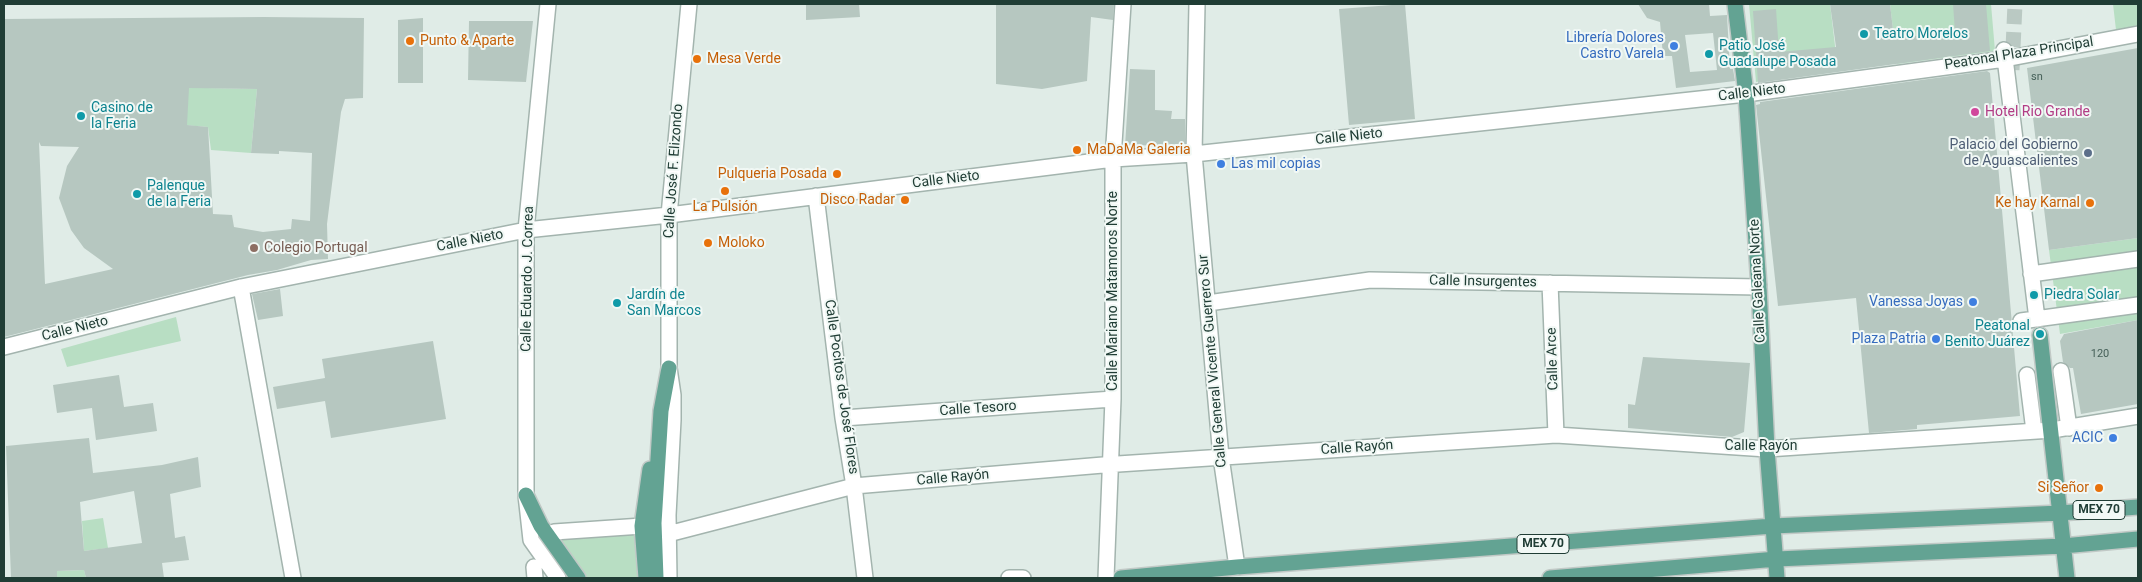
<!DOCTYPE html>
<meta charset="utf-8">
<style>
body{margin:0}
#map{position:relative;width:2142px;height:582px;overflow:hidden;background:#e0ece7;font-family:Roboto,sans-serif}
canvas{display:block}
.frame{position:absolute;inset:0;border:5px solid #203d35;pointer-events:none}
</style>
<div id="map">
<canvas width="2142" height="582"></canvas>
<div class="frame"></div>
</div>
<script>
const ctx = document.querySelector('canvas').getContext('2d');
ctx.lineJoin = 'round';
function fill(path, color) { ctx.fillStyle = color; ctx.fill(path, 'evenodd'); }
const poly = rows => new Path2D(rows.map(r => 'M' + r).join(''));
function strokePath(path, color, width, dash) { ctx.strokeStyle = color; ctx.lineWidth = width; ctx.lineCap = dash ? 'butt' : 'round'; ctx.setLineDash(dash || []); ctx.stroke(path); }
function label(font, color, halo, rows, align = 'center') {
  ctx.font = font + ' Roboto,sans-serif'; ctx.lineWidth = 4; ctx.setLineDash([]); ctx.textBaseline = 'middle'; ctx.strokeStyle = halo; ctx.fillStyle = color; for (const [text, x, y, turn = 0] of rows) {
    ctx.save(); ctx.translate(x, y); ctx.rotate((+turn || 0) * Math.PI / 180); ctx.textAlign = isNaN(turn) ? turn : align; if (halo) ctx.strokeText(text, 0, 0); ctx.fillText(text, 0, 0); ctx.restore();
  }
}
fill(poly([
 [1749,4,1830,4,1838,71,1756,82],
 [1890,4,1991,4,1995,51,1897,64],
 [2113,4,2138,4,2138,25,2116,30],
 [190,77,207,88,257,89,251,153,211,150,208,127,158,123],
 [2138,238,2138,320,2060,334,2049,250],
 [176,317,181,341,67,367,61,349],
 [103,518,108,548,84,551,82,521],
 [637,522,641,578,583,578,548,527],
 [84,570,86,578,57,578,57,571]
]), '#b8dec3');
fill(poly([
 [806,4,859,4,860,17,806,20],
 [996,4,1114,4,1113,20,1091,17,1087,81,1042,89,996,84],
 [1405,4,1415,119,1349,125,1339,9],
 [1638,4,1709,4,1710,16,1727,15,1730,69,1733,69,1735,81,1676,88,1672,56,1663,56,1660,22,1647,18],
 [1713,33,1717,70,1690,72,1685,35],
 [1830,4,1890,4,1894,38,1955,32,1953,4,1986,4,1990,51,1758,83,1753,11,1776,9,1779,52,1836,47],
 [264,17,364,18,363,98,345,99,341,112,327,224,328,259,311,260,277,270,248,275,4,337,4,19],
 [189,88,257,89,251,153,279,154,279,151,312,153,310,221,292,219,291,229,263,232,234,227,232,215,213,214,208,127,187,125],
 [39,142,41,146,79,147,67,166,59,198,71,230,84,248,113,269,45,284],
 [423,18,423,83,398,83,398,20],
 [469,21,533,21,526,82,468,80],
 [2138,48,2138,238,2049,250,2027,68],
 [1130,69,1155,70,1155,110,1172,111,1171,119,1185,119,1185,144,1125,146],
 [1987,71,1990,73,2020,416,1917,425,1917,429,1869,433,1856,298,1778,306,1756,105,1760,104,1760,102],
 [280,289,283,316,258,320,252,294],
 [2138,320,2138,404,2081,414,2073,368,2070,368,2063,362,2060,341,2064,334],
 [433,341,446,419,331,438,325,401,277,409,273,387,325,378,322,359],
 [1643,357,1750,363,1744,432,1732,437,1628,428,1628,404,1635,405],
 [119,375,124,407,153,403,157,431,96,440,92,408,57,413,53,385],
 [89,438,93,473,162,465,198,457,201,487,170,494,175,538,185,536,189,560,162,563,164,578,86,578,84,570,57,571,57,578,11,578,6,446],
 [134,491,142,543,84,551,80,502]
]), '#b6c7c0');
strokePath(poly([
 [2012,70,2015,4]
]), '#bac9c3', 15, [15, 8]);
const minor = poly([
 [548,4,526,230,526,495,531,540,558,578],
 [1197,4,1194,154,1221,457,1237,567],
 [2004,50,2037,319],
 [816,196,843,418,854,486,865,578],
 [2031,274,2138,259],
 [1550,283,1556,435],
 [241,287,293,578],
 [1208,303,1370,280,1759,287],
 [2021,321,2138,305],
 [4,347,241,287,526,230,669,215,1113,159,1194,154,1746,94,2005,59,2138,34],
 [2061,371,2069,428],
 [2027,375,2034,431],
 [843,418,1113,399],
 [554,532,642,526],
 [668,534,854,486,1103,465,1556,435,1767,449,2052,430,2138,416],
 [534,567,535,578],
 [669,578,668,515,673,420,673,395,669,368,669,215,689,4],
 [1009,578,1023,578],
 [1106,578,1113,399,1113,159,1123,4]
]);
const major = poly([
 [1735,4,1746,94,1759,287,1767,449,1777,578],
 [2040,335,2067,578],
 [526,495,541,526,578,578],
 [646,578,642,526,650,469],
 [656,578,654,523,661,411,669,368],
 [1121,578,1237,567,1773,526,2060,513,2138,507],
 [1550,578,1777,559,2063,546,2138,539]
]);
strokePath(minor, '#a3b4ae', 18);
strokePath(major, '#c1c9c6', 18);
strokePath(minor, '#fff', 15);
strokePath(major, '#63a393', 15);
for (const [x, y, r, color] of [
 [1864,34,5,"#0f9aa8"],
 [410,41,5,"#e8710a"],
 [1674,46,5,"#3f7fe0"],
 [1709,54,5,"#0f9aa8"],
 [697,59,5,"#e8710a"],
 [1975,112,5,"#d1479c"],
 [81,116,5,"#0f9aa8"],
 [1077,150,5,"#e8710a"],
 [2088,153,5,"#5c6f8a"],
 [1221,164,5,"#3f7fe0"],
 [837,174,5,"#e8710a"],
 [725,191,5,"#e8710a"],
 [137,194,5,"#0f9aa8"],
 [905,200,5,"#e8710a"],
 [2090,203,5,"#e8710a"],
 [708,243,5,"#e8710a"],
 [254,248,5,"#8d6e63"],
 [2034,295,5,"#0f9aa8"],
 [1973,302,5,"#3f7fe0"],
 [617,303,5,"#0f9aa8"],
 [2040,334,5,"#0f9aa8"],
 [1936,339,5,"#3f7fe0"],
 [2113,438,5,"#3f7fe0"],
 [2099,488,5,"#e8710a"]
]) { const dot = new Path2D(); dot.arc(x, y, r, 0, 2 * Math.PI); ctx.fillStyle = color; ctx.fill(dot); strokePath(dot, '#f1f8f5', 2); }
label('11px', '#466058', null, [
 ["sn",2037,77],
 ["120",2100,354]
]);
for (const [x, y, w] of [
 [2099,510,52],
 [1543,544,52]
]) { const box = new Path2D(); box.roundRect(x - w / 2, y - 9.5, w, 19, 4); ctx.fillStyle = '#f1f8f5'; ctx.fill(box); strokePath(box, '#203d35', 1); }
label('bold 12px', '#203d35', null, [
 ["MEX 70",2099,510],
 ["MEX 70",1543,544]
]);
label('14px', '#0d838f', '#f1f8f5', [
 ["Teatro Morelos",1874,34],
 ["Patio José",1719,46],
 ["Guadalupe Posada",1719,62],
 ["Casino de",91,108],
 ["la Feria",91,124],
 ["Palenque",147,186],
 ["de la Feria",147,202],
 ["Jardín de",627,295],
 ["San Marcos",627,311],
 ["Piedra Solar",2044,295],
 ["Peatonal",2030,326,"right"],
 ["Benito Juárez",2030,342,"right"]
], 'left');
label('14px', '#366cbe', '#f1f8f5', [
 ["Librería Dolores",1664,38],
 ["Castro Varela",1664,54],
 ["Las mil copias",1231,164,"left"],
 ["Vanessa Joyas",1963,302],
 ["Plaza Patria",1926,339],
 ["ACIC",2103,438]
], 'right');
label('14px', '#c56008', '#f1f8f5', [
 ["Punto & Aparte",420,41],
 ["Mesa Verde",707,59],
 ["MaDaMa Galeria",1087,150],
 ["Pulqueria Posada",827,174,"right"],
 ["Disco Radar",895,200,"right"],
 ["Ke hay Karnal",2080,203,"right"],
 ["La Pulsión",725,207,"center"],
 ["Moloko",718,243],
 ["Si Señor",2089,488,"right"]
], 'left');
label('14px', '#203d35', '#f1f8f5', [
 ["Peatonal Plaza Principal",2019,54,-9],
 ["Calle Nieto",1752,93,-7],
 ["Calle Nieto",1349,137,-6],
 ["Calle José F. Elizondo",674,171,-86],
 ["Calle Nieto",946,180,-7],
 ["Calle Nieto",470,241,-11],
 ["Calle Eduardo J. Correa",528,279,-89],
 ["Calle Galeana Norte",1758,281,-93],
 ["Calle Insurgentes",1483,282,1],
 ["Calle Mariano Matamoros Norte",1113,291,-90],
 ["Calle Nieto",75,329,-14],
 ["Calle Arce",1553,359,-92],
 ["Calle General Vicente Guerrero Sur",1213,361,-95],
 ["Calle Pocitos de José Flores",841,387,82],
 ["Calle Tesoro",978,409,-4],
 ["Calle Rayón",1761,446],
 ["Calle Rayón",1357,448,-4],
 ["Calle Rayón",953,478,-5]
]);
label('14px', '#b23c85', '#f1f8f5', [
 ["Hotel Rio Grande",1985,112]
], 'left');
label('14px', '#4e5e75', '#f1f8f5', [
 ["Palacio del Gobierno",2078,145],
 ["de Aguascalientes",2078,161]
], 'right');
label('14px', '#785e54', '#f1f8f5', [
 ["Colegio Portugal",264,248]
], 'left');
</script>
